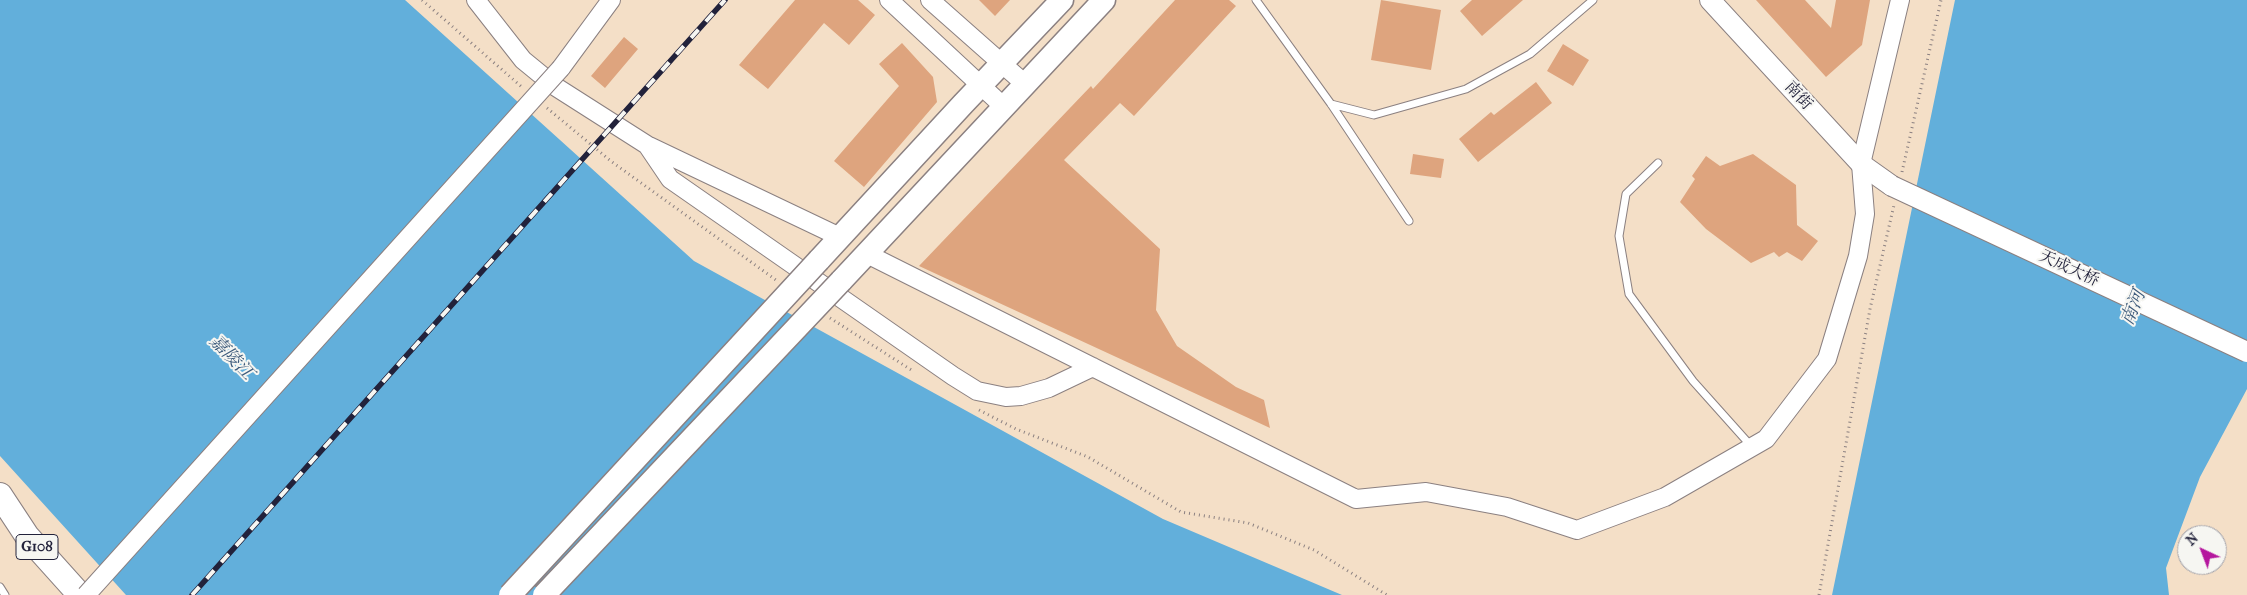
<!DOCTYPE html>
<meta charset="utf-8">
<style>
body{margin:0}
#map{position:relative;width:2247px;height:595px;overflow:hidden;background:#f4dfc7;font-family:"IM FELL French Canon",serif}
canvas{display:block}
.north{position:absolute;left:2177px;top:525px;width:50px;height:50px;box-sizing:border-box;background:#f6f6f2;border:1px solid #a1a1a9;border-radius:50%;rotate:317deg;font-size:14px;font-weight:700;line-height:20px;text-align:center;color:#22223b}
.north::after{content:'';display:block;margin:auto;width:18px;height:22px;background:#b5179e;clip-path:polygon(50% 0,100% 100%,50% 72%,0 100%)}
</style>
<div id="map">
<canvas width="2247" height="595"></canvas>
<div class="north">N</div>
</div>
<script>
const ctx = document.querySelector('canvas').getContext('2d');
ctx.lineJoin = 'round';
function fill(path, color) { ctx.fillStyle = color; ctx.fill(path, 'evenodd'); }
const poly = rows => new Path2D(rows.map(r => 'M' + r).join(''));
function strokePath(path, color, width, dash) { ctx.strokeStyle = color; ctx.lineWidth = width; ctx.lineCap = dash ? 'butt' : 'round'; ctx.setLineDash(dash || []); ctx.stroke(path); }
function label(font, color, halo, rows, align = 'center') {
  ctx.font = font + ' "IM FELL French Canon","Noto Serif SC",serif'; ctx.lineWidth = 4; ctx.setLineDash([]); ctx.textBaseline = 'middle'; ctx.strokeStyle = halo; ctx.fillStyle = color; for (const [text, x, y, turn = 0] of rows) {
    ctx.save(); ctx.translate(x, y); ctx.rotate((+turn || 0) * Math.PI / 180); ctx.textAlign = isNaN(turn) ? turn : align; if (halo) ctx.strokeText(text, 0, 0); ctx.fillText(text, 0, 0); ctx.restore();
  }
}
fill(poly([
 [0,0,405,0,694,261,1163,519,1342,595,126,595,0,456],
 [1955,0,2247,0,2247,389,2200,477,2166,568,2169,595,1832,595]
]), '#62afdb');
fill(poly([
 [795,0,858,0,875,15,849,45,824,23,768,89,739,65],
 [979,0,1010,0,995,16],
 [1175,0,1229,0,1236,6,1134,116,1120,103,1064,160,1160,249,1156,310,1177,346,1236,387,1264,400,1270,428,919,266,1091,86,1093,89],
 [1381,0,1441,10,1431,70,1371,60],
 [1472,0,1523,0,1482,36,1460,11],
 [1756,0,1805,0,1831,28,1836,0,1870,0,1862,45,1826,77],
 [624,37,638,49,605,88,591,76],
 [902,43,933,77,937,102,864,187,834,161,899,86,879,64],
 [1563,44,1589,60,1573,86,1547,71],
 [1536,82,1552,103,1478,162,1459,139,1491,112,1494,115],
 [1413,154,1444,159,1441,178,1410,174],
 [1753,154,1796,185,1797,225,1818,241,1802,261,1787,252,1779,257,1774,252,1751,263,1706,229,1680,202,1695,179,1692,176,1706,156,1720,166]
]), '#dea47e');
const service = poly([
 [1256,0,1331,104,1409,221],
 [1331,104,1374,115,1466,89,1530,54,1593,0],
 [1658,163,1626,194,1619,236,1629,294,1693,381,1752,447],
 [0,587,5,595]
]);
const tertiary = poly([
 [476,0,523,60,556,87,647,145,840,237],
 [889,0,1004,107],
 [930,0,1025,84],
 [561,68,611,0],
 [647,145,670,179,953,376,977,391,1006,397,1021,396,1049,388,1093,367],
 [867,254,1356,499,1426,492,1507,507,1577,530,1665,497,1766,439,1827,359,1858,256,1865,214,1861,164,1900,0]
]);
const secondary = poly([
 [1710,0,1861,164,1892,186]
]);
const primary = poly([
 [819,260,963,104,1062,0],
 [841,281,1104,0]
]);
const trunk = poly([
 [0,495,27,536,80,595]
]);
strokePath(service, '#8b8081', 9);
strokePath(tertiary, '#8b8081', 20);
strokePath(secondary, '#8b8081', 22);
strokePath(primary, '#8b8081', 25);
strokePath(trunk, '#8b8081', 26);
strokePath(poly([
 [422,0,523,88],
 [547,108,612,162,776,280],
 [1902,172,1941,0],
 [830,318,913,371],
 [979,410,1016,429,1088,457,1181,512,1248,523,1314,550,1387,595],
 [1819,595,1870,309,1894,205]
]), '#8b8081', 3, [1, 4]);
strokePath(service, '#fff', 7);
strokePath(tertiary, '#fff', 18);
strokePath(secondary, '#fff', 20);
strokePath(primary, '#fff', 22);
strokePath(trunk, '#fff', 24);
const rail = poly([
 [192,595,725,0]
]);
strokePath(rail, '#22223b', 5.5);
strokePath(rail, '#f6f6f2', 4, [11]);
const tertiaryBridge = poly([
 [86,595,561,68]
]);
const secondaryBridge = poly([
 [1892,186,2247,352]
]);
const primaryBridge = poly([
 [510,595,819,260],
 [544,595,841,281]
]);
strokePath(tertiaryBridge, '#8b8081', 20, []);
strokePath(secondaryBridge, '#8b8081', 22, []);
strokePath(primaryBridge, '#8b8081', 25, []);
strokePath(tertiaryBridge, '#fff', 18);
strokePath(secondaryBridge, '#fff', 20);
strokePath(primaryBridge, '#fff', 22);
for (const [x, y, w] of [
 [37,547,42]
]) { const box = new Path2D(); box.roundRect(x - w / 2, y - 12.5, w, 25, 4); ctx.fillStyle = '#f6f6f2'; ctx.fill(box); strokePath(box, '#22223b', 1); }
label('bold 15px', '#22223b', null, [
 ["G108",37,547]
]);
label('16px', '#22223b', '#f6f6f2', [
 ["南街",1798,96,47],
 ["天成大桥",2069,269,25]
]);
label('italic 18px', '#3c5a7b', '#f6f6f2', [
 ["南河",2134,308,-68],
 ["嘉陵江",231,358,46]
]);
</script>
